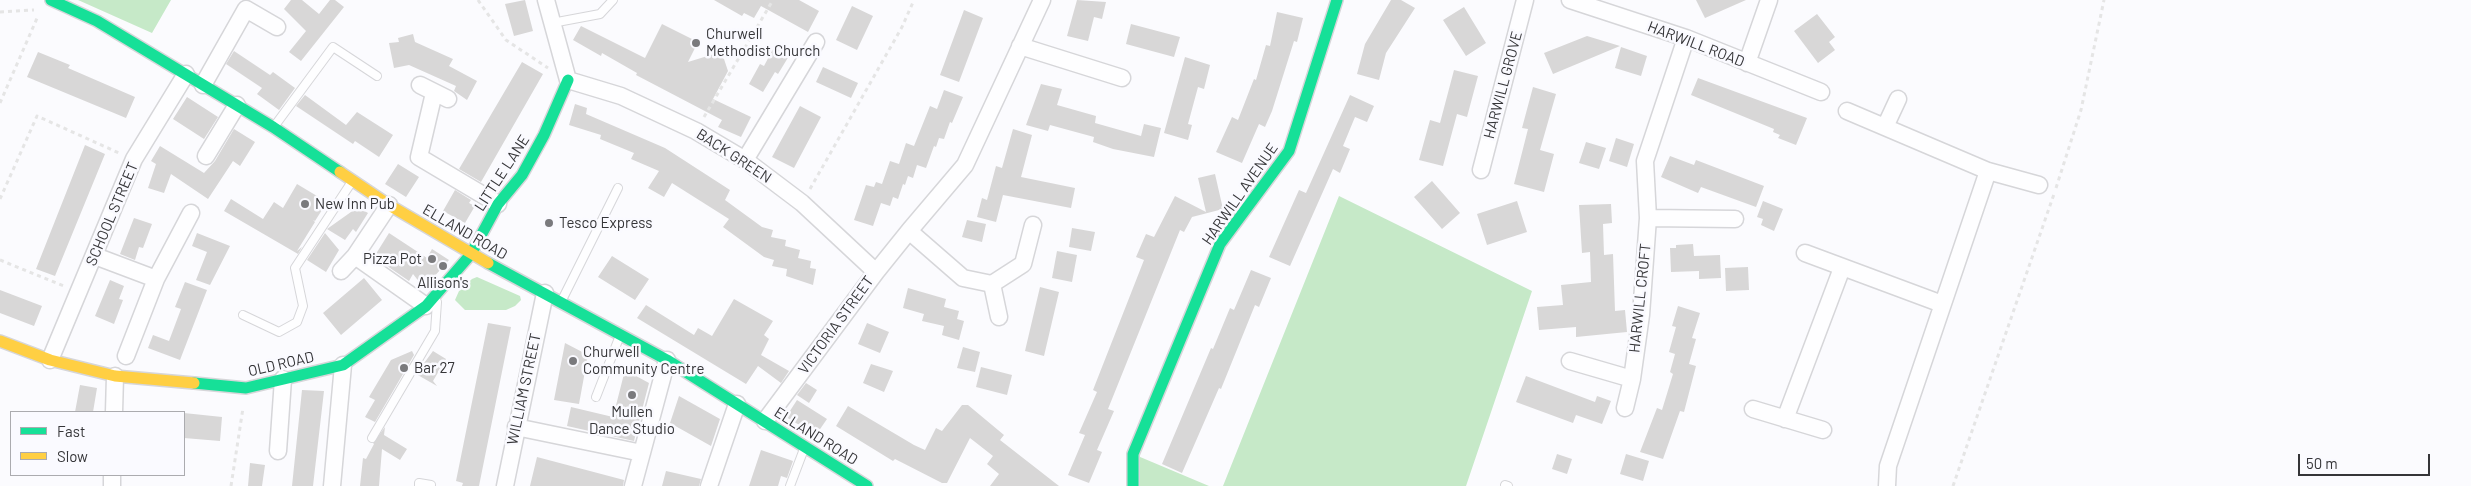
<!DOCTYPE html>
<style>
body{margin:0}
#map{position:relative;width:2471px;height:486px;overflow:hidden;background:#fbfbfe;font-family:Barlow,sans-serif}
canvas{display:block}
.legend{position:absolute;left:10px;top:411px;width:175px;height:65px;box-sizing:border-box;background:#fafaff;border:1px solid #ababaf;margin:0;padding:6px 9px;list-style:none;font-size:15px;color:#353538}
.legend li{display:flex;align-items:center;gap:10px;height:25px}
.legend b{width:25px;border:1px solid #ababaf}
.scale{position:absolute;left:2298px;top:454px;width:132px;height:22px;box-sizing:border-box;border:2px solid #353538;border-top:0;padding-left:6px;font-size:15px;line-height:18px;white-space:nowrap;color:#353538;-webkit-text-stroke:4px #fafaff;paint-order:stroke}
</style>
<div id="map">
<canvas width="2471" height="486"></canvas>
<ul class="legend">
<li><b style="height:6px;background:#16e098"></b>Fast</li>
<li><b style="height:6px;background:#ffcf43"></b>Slow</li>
</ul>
<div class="scale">50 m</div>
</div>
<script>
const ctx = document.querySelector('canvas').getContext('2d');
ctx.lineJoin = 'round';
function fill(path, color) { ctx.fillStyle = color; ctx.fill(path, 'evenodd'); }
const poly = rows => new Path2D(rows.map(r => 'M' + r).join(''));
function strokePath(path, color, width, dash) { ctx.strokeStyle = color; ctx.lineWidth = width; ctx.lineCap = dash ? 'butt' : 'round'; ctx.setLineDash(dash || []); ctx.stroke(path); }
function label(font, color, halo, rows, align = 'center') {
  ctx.font = font + ' Barlow,sans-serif'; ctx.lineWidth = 5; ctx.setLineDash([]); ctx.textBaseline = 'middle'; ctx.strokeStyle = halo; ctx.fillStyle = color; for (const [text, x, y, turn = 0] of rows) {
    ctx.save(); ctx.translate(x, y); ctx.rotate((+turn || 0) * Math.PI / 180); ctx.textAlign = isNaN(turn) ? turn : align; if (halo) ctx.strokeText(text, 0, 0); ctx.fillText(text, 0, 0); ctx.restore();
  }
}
fill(poly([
 [78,0,171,0,152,33],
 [1339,196,1532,291,1466,486,1223,486],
 [477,277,520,296,521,300,515,306,506,310,465,310,455,300,459,291,472,279],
 [1133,454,1209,486,1133,486]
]), '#c6e9c8');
fill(poly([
 [291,0,302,0,319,14,330,0,335,0,344,7,301,61,289,52,306,31,284,9],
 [525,0,533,31,514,36,505,4],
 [714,0,799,0,819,11,808,32,761,6,754,18,744,13,742,16],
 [1077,0,1106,2,1102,19,1094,17,1088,41,1067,36],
 [1391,0,1401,0,1415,8,1386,53,1379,80,1357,74,1365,44],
 [1696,0,1746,0,1705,18],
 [852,6,873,16,857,50,836,40],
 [1464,7,1486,43,1466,56,1443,20],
 [964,10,983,18,959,82,940,75],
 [1277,12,1303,18,1297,42,1294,41,1272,111,1265,127,1259,124,1242,163,1216,152,1232,117,1238,120,1254,79,1256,80,1266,45,1270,46],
 [1817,14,1835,37,1829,42,1835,50,1818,63,1794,31],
 [662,24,698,42,688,62,714,54,724,59,728,71,713,99,751,117,741,137,718,127,722,120,636,75,637,73,602,53,601,56,573,40,581,26,645,58],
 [1131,24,1180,37,1174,57,1126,44],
 [413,34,415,42,453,59,449,66,477,81,467,100,454,91,456,86,409,65,394,68,389,43,399,42,398,38],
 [1587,36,1620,46,1553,74,1544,53],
 [774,47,789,56,778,74,775,72,763,92,749,84,760,64,768,68,764,66],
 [1621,47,1647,56,1641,76,1615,68],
 [234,51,270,75,273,72,295,88,279,110,257,94,262,88,226,64],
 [38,52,70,65,68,68,135,97,126,118,27,77],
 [1185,57,1210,65,1204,89,1198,87,1188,124,1192,125,1188,140,1164,133],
 [522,62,543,74,481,182,459,169],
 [823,67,858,83,851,98,816,82],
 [1454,70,1478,76,1467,117,1457,114,1443,166,1419,160,1430,120,1440,123],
 [1698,78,1807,118,1796,145,1778,138,1780,135,1773,132,1774,129,1691,95],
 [1041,84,1062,89,1057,105,1096,116,1095,123,1141,136,1144,124,1161,128,1154,157,1113,149,1093,142,1094,137,1050,125,1048,131,1026,125],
 [1533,87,1556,94,1540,150,1554,154,1544,192,1514,184,1528,129,1522,128],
 [944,90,963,97,952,123,950,122,944,139,939,138,936,147,934,146,926,168,917,165,913,178,908,176,905,185,903,184,898,199,893,197,890,206,881,203,873,226,854,220,866,185,874,187,876,182,882,184,890,161,899,164,906,143,914,146,930,106,937,109],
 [305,95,346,125,357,112,393,135,379,157,355,141,353,144,296,106],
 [1350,95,1374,106,1367,122,1355,117,1343,146,1350,149,1340,173,1333,169,1290,266,1269,257,1299,190,1306,193],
 [187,97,218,117,204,139,173,119],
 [575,104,587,108,586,114,665,148,730,190,725,200,762,227,773,230,771,237,786,240,785,246,800,250,798,258,811,261,810,268,816,269,813,285,786,276,787,269,772,266,774,260,764,257,723,227,729,219,672,183,664,197,648,188,659,171,631,159,634,153,600,139,601,135,569,125],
 [800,106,821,117,794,168,772,157],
 [234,129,255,142,240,166,233,161,208,199,171,174,164,193,148,188,156,164,151,161,160,146,204,173,215,161],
 [1013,129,1032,135,1021,177,1075,188,1071,208,1003,195,996,222,977,217,982,198,987,200,996,166,1002,168],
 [1616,138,1634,144,1627,167,1609,161],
 [1586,142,1606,148,1599,169,1579,163],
 [85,145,105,154,55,276,36,269],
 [1670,156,1694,165,1696,160,1764,186,1756,207,1701,187,1698,193,1661,177],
 [398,164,419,177,406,197,385,184],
 [1215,174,1223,209,1192,217,1184,232,1180,230,1108,409,1114,411,1097,450,1102,452,1089,483,1068,475,1085,435,1079,433,1097,392,1093,390,1144,260,1136,257,1146,234,1154,237,1175,196,1206,212,1198,178],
 [1432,181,1460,213,1442,229,1414,197],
 [297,184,327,202,315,221,313,220,315,222,297,251,302,247,298,254,224,211,231,199,263,219,274,202,283,208],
 [455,190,471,200,469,203,475,206,465,223,443,211],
 [1517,201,1527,232,1487,245,1477,214],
 [1763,201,1783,209,1774,231,1761,225,1763,219,1757,217],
 [1611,204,1612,223,1603,224,1604,255,1613,254,1615,311,1625,310,1627,332,1576,337,1576,327,1539,330,1537,307,1563,305,1561,285,1591,282,1590,252,1582,253,1579,205],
 [358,207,368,213,356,232,353,229,345,240,327,229],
 [134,218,152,224,143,248,139,247,135,260,120,254],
 [967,220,986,224,982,242,962,237],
 [1072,228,1095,232,1091,251,1069,247],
 [197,233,230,246,210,285,196,280,207,252,192,246],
 [325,233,339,250,326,272,307,260],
 [389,233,427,258,432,249,449,260,424,288,413,274,409,281,374,257],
 [1693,244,1694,256,1720,255,1721,278,1699,279,1699,271,1671,272,1670,248,1676,248,1676,245],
 [1057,251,1077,255,1072,282,1052,278],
 [612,256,649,279,635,300,598,277],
 [1748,267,1749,290,1726,291,1725,268],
 [1251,270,1271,278,1259,307,1255,305,1221,389,1219,388,1182,473,1162,464,1211,348,1213,349,1230,308,1234,310],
 [364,278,382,300,341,335,323,313],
 [110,280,124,286,119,299,123,300,114,324,95,316],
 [185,282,207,290,180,360,148,348,153,335,169,341,181,309,175,307],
 [1040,287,1059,292,1044,356,1025,351],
 [908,288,946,299,944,307,959,311,957,319,964,321,959,340,942,335,944,326,922,321,924,314,903,308],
 [0,290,42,306,34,326,0,313],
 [734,299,773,321,764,335,769,339,761,355,789,371,781,383,758,366,746,384,637,318,646,305,694,335,698,328,712,336],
 [1678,306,1700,313,1692,338,1696,339,1689,364,1696,366,1684,412,1680,411,1663,459,1640,452,1657,408,1662,410,1673,374,1670,372,1675,354,1669,352,1676,327,1672,326],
 [488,323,511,327,479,486,462,486,463,483,456,481],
 [867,323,889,332,880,353,858,344],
 [565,343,588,355,579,404,554,400],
 [963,347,980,352,975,372,957,368],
 [412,351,414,355,375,422,365,417,375,400,369,397,391,360],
 [433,351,446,359,433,381,437,386,416,374],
 [871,364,893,371,884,392,863,383],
 [981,367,1012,375,1007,395,976,387],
 [625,370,649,383,634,441,567,426,571,407,613,417],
 [1526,376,1595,402,1597,396,1611,401,1602,424,1576,415,1573,423,1516,402],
 [806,383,817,390,809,403,797,395],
 [80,385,97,388,93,412,75,412],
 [302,390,324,391,313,486,292,486],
 [679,396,720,419,711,446,670,423],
 [797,400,827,419,816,435,786,417],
 [962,405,968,405,1004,435,1000,440,1059,486,990,486,999,474,987,464,993,456,970,438,947,483,942,483,895,459,893,461,836,426,848,406,914,445,925,450,936,428,942,431],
 [184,413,222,417,220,441,184,438],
 [385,427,384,435,407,449,400,460,382,449,379,486,360,486,363,458,366,459,374,444,373,443],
 [761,450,793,461,787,478,781,476,778,486,749,486],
 [1557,454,1572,459,1567,474,1552,469],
 [1626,454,1649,461,1643,481,1620,474],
 [537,457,624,480,623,486,530,486],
 [250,463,265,465,262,486,248,486],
 [666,471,701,479,699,486,662,486]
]), '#d8d7d7');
const lane = poly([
 [552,23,600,14,613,0],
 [276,124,333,47,377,76],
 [562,300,618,188],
 [243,315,279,332,297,322,303,306,295,268,351,183],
 [596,397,619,338],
 [372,438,435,331,437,302],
 [1505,485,1508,486],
 [419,486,419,483,431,485],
 [790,486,804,449]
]);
const street = poly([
 [546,0,568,80,621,96,696,131,745,160,802,203,876,272],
 [1570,0,1686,38,1821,92],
 [1020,46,1122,78],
 [1747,63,1769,0],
 [203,85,246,9,277,27],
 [420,85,448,99],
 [434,93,419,157,498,204],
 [1847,111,1988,171,2039,185],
 [1885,127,1898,99],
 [206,156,237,105],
 [745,160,816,42],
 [1481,170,1525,0],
 [1648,218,1735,219],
 [1033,225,1023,264,992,284,963,278,909,231,965,165,1042,0],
 [1805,253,1942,304],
 [95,256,156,279],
 [355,256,426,306],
 [341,271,355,256,389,205],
 [992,284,999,317],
 [126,356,156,279,191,213],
 [50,360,134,159,186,74],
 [1570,361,1632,379,1641,315,1648,218,1645,161,1686,38],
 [1625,408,1632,379],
 [1753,409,1823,430],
 [114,412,115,376],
 [1785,419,1842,268],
 [765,421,876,272,909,231],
 [516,427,642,453],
 [278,451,283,379],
 [112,486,112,475],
 [332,486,343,365],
 [505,486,545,293],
 [633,486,667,360],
 [709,486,737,404],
 [1887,486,1888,466,1988,171]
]);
const fast = poly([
 [51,0,97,21,273,127,340,172],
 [488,263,667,360,867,486],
 [194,383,246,388,343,365,426,306,471,254,498,204,522,175,544,135,568,80],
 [1133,486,1133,454,1220,244,1289,151,1337,0]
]);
const slow = poly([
 [340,172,389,205,488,263],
 [0,341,50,360,115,376,194,383]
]);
strokePath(lane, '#d6d6d9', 10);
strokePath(street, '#d6d6d9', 19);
strokePath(fast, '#d6d6d9', 14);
strokePath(slow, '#d6d6d9', 14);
strokePath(poly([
 [478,0,506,40,548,68],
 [0,12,34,10],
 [0,103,38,16],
 [704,117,773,0],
 [2056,188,2081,110,2104,0],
 [810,189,902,27,914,0],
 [0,199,37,116,119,153],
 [0,260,64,286],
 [231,486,243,408],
 [1953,486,2054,194]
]), '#e5e5e5', 3, [4, 4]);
strokePath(lane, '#fefeff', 8);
strokePath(street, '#fefeff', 16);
strokePath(fast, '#16e098', 11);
strokePath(slow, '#ffcf43', 11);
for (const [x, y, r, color] of [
 [696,43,5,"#7a7a7d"],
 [305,204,5,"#7a7a7d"],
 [549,223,5,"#7a7a7d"],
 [432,259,5,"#7a7a7d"],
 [443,266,5,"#7a7a7d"],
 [573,361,5,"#7a7a7d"],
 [404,368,5,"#7a7a7d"],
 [632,395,5,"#7a7a7d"]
]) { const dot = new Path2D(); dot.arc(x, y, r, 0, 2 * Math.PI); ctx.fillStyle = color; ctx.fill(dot); strokePath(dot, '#fafaff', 2); }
label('15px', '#353538', '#fafaff', [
 ["Churwell",706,34],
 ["Methodist Church",706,51],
 ["New Inn Pub",315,204],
 ["Tesco Express",559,223],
 ["Pizza Pot",422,259,"right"],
 ["Allison's",443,283,"center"],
 ["Churwell",583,352],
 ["Community Centre",583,369],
 ["Bar 27",414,368],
 ["Mullen",632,412,"center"],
 ["Dance Studio",632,429,"center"]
], 'left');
label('15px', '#353538', '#fafaff', [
 ["HARWILL ROAD",1696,44,21],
 ["HARWILL GROVE",1503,85,-75],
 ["BACK GREEN",734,156,33],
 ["LITTLE LANE",502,173,-57],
 ["HARWILL AVENUE",1240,194,-55],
 ["SCHOOL STREET",112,214,-67],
 ["ELLAND ROAD",465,232,30],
 ["HARWILL CROFT",1640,298,-84],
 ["VICTORIA STREET",836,325,-54],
 ["OLD ROAD",281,364,-13],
 ["WILLIAM STREET",524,389,-78],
 ["ELLAND ROAD",816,436,32]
]);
</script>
